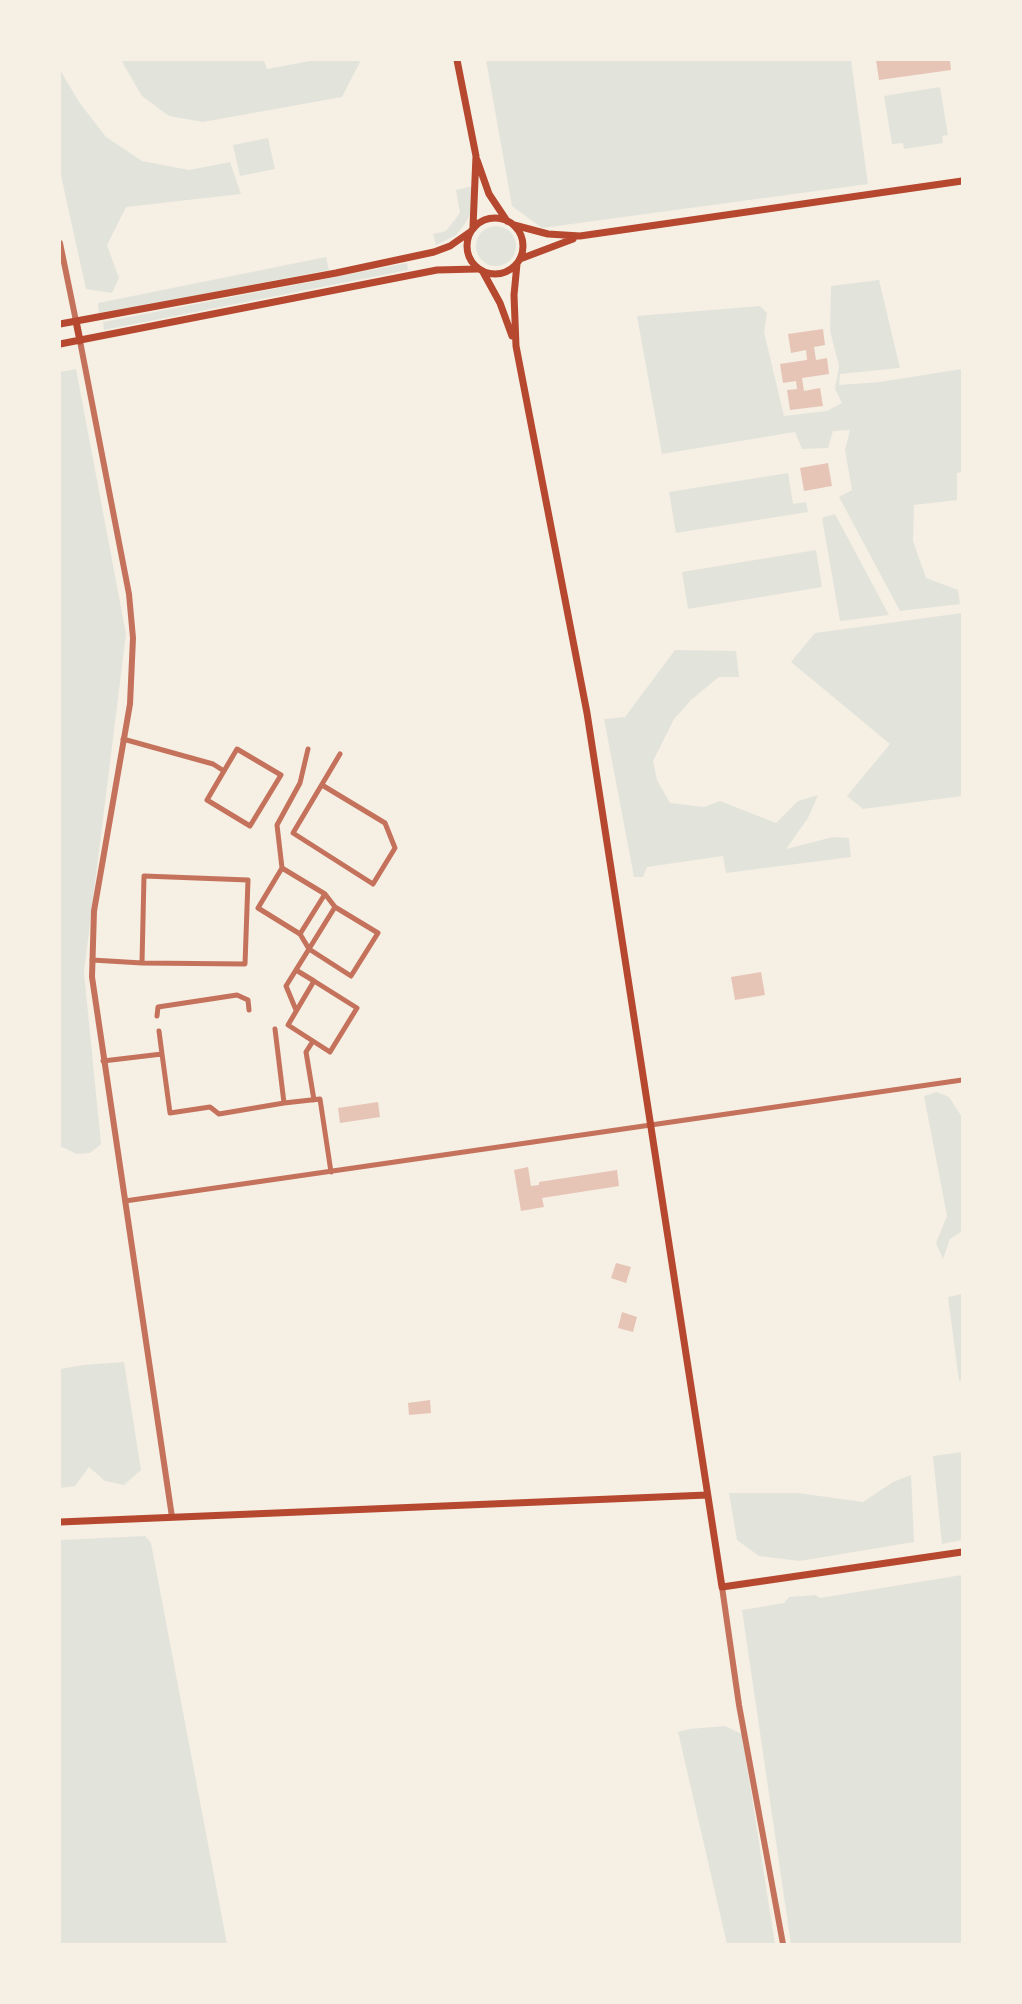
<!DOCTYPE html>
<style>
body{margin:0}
#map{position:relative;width:1022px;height:2004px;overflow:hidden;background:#f6efe4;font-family:"Golos Text",sans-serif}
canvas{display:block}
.frame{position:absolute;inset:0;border:61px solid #f6efe4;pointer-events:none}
</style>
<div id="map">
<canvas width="1022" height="2004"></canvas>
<div class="frame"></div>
</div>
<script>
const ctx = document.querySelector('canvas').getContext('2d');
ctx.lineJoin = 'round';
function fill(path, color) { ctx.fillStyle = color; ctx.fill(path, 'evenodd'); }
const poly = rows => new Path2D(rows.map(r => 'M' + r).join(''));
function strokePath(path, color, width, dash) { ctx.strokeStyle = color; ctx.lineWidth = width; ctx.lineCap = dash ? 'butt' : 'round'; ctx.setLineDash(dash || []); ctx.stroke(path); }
fill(poly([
 [121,60,264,60,267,69,315,60,361,60,342,97,203,122,169,116,142,96],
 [486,60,851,60,868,184,542,228,512,206],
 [60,70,79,102,106,137,142,161,189,170,230,162,241,194,126,207,107,245,119,278,112,293,86,289,60,171],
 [940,87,948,135,942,136,943,143,904,149,903,143,892,144,884,96],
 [268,138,275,169,240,176,233,145],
 [473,186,470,215,464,225,456,235,436,245,433,234,446,231,460,213,456,190],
 '476 246a20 20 0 1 1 40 0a20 20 0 1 1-40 0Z',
 [326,257,329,270,99,314,98,303],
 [407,263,408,270,104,330,103,322],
 [879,280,900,368,840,374,839,385,880,382,962,369,962,472,957,473,957,500,914,505,913,541,926,578,958,590,960,604,900,611,839,497,852,490,845,450,850,430,833,431,828,448,802,449,795,432,662,454,637,316,760,306,767,313,764,332,784,416,827,411,842,403,835,389,839,366,830,331,831,286],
 [76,369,126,634,84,972,101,1144,90,1153,77,1154,60,1146,60,372],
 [788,473,793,504,806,502,808,512,676,533,669,492],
 [835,514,889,615,840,621,822,518],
 [816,550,822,587,688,609,682,572],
 [962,613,962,796,863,809,847,796,890,744,791,662,815,633],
 [675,650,736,651,739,677,719,677,691,700,674,719,653,761,657,780,670,803,704,807,720,801,776,823,798,801,818,795,808,818,786,849,833,837,849,838,851,857,726,873,723,856,647,867,643,877,634,877,604,719,625,717],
 [937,1092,949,1097,962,1117,962,1231,950,1239,943,1259,936,1243,947,1216,924,1096],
 [962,1294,962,1380,959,1381,948,1297],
 [124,1362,141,1470,124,1485,105,1481,89,1467,75,1486,60,1488,60,1369,83,1365],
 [962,1452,962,1540,942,1544,933,1456],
 [911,1475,914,1542,800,1561,759,1556,737,1540,729,1493,798,1493,863,1502,893,1482],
 [145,1536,151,1543,227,1944,60,1944,60,1540],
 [962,1575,962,1944,791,1944,742,1610,784,1603,789,1597,816,1595,820,1598],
 [725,1726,742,1734,775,1944,727,1944,678,1732,689,1729]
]), '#e2e4dc');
fill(poly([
 [876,60,950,60,951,70,879,80],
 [823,329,825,345,814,347,816,360,827,358,829,374,802,378,804,391,820,388,823,406,790,410,787,390,797,389,796,381,783,383,780,364,807,360,806,350,791,353,788,334],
 [828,463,832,486,804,491,800,468],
 [761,972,765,995,735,1000,731,977],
 [378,1102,380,1117,340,1123,338,1108],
 [528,1167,531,1186,539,1185,539,1182,617,1170,619,1186,542,1198,544,1207,521,1211,514,1170],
 [616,1263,631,1267,626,1283,611,1278],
 [622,1312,637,1317,633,1332,618,1328],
 [430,1400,431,1413,409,1415,408,1403]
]), '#e6c5b7');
strokePath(poly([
 [123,739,213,764,224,771,237,749,281,775,250,826,207,800,224,771],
 [322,785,385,823,395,848,373,884,293,833,340,754],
 [282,868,325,894,335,907,378,933,351,976,309,949,300,934,258,908,282,868,277,825,300,783,308,749],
 [300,934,325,894],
 [92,960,142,963,144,876,248,880,245,964,142,963],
 [296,970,314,981],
 [314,981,357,1008,330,1052,288,1025,314,981],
 [296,1010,286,986,335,907],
 [157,1016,158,1007,237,995,248,1000,249,1010],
 [159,1031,162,1054],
 [313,1041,306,1052,314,1100],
 [103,1061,162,1054,170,1113,210,1107,219,1114,284,1103,275,1029],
 [284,1103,320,1099,331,1172],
 [125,1201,962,1080]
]), '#c5725c', 5);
strokePath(poly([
 [60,243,76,321],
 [80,341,129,594,133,638,130,704,94,911,92,977,172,1517],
 [722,1587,739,1705,783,1944]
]), '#c5725c', 6);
strokePath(poly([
 [457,60,476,156,473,227],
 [477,160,489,194,507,221],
 '467 246a28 28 0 1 1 56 0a28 28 0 1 1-56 0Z',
 [514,225,548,234,580,236,962,181],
 [520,259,573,239],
 [517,264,514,295,516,346,587,713,722,1587,962,1552],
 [483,272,500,303,512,336],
 [76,321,80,341],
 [60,324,336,273,434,252,450,246,470,232],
 [60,344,437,270,477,269],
 [60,1522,707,1495]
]), '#b5482f', 7);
</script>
